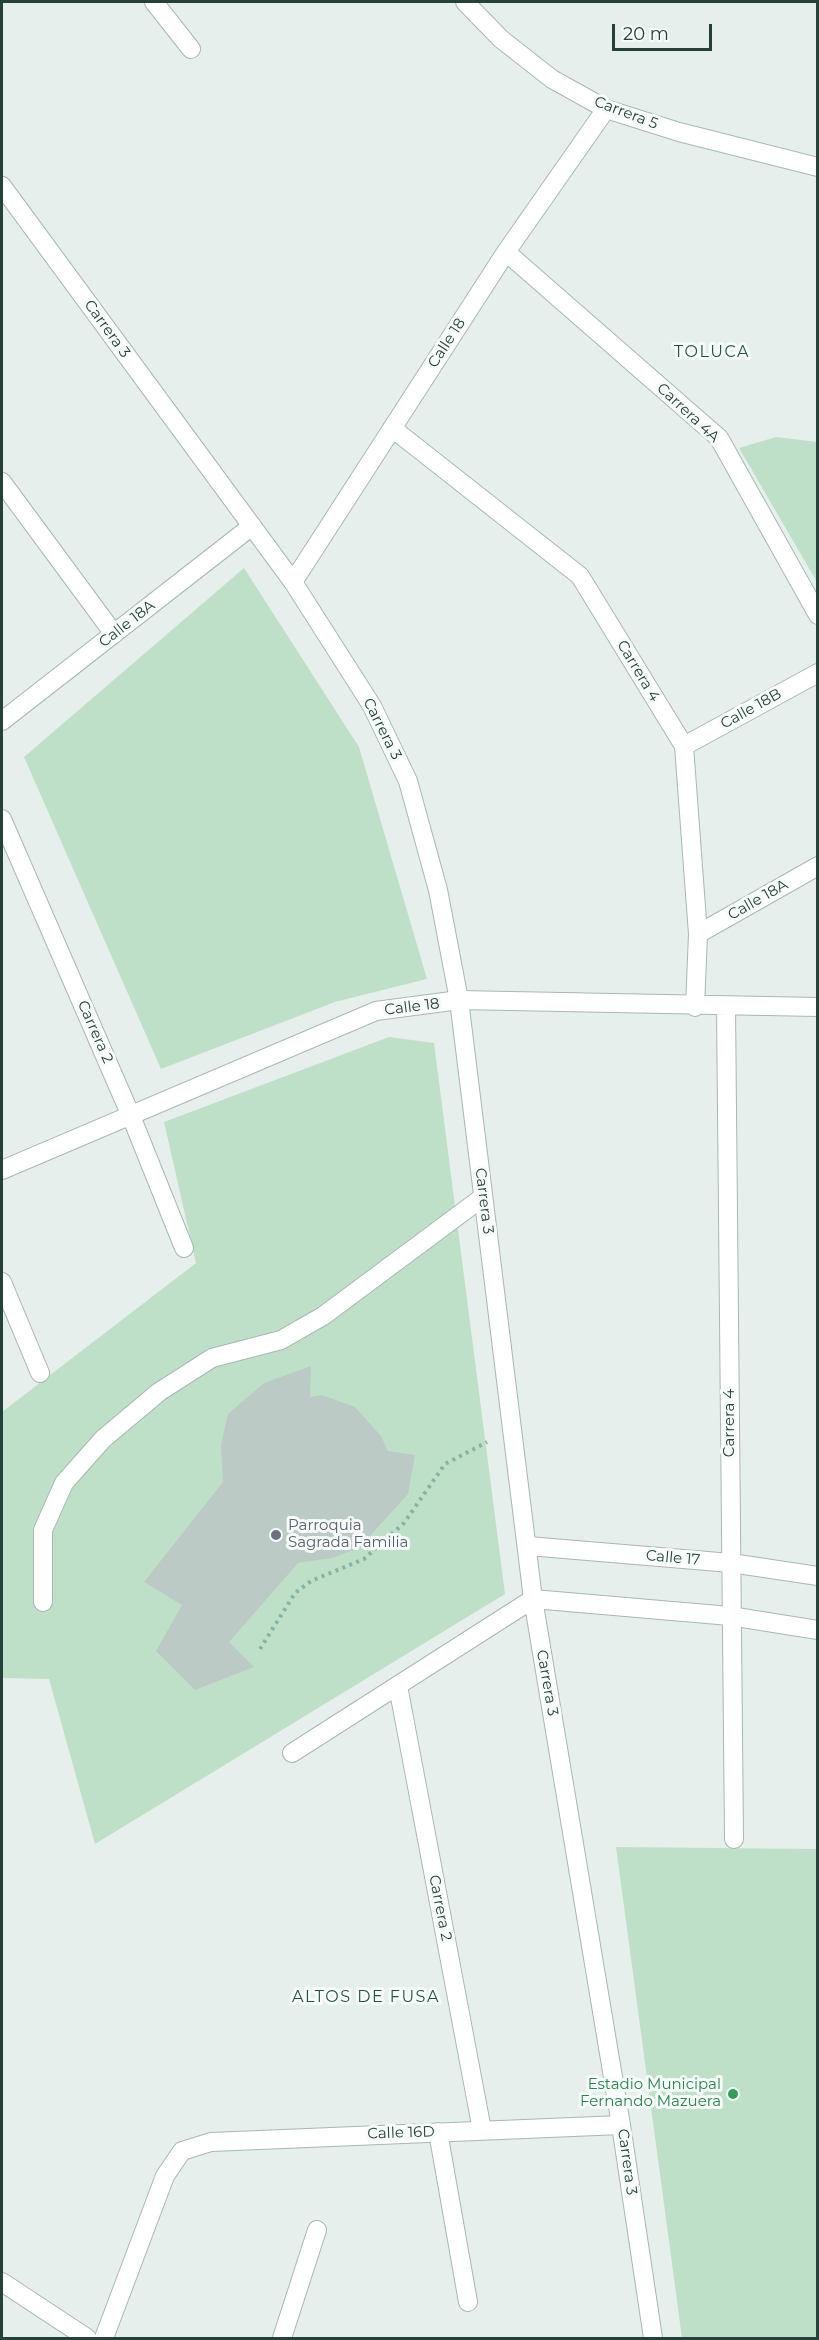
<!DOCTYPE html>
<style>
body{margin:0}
#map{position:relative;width:819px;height:2340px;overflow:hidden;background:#e6efeb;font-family:Montserrat,sans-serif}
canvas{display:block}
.frame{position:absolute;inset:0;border:3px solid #24423a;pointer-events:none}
.scale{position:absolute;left:612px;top:24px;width:100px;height:27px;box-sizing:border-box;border:3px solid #24423a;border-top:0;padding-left:8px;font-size:18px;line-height:21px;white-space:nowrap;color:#24423a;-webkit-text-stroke:4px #f7fbf9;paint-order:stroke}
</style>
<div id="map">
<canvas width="819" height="2340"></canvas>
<div class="frame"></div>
<div class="scale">20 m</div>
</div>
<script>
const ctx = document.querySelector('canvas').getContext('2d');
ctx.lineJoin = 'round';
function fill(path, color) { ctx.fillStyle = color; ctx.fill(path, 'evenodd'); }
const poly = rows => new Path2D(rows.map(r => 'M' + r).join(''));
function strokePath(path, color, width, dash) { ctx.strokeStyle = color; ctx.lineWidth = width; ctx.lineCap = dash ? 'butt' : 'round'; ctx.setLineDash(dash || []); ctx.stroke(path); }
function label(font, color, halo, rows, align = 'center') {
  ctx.font = font + ' Montserrat,sans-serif'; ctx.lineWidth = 6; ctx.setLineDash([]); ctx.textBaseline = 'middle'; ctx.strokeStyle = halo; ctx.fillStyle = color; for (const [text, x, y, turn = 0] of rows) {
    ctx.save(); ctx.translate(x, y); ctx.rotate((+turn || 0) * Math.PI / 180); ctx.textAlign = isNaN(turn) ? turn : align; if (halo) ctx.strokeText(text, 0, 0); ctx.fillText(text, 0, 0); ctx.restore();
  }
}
fill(poly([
 [776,437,817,442,817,582,739,448],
 [244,568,359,747,427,979,335,1002,161,1069,24,757],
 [389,1037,434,1043,505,1594,95,1844,49,1679,2,1678,2,1412,196,1263,164,1122],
 [616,1847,817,1849,817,2338,682,2338]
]), '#bfe0c8');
fill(poly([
 [311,1366,310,1397,322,1395,355,1407,381,1436,388,1451,415,1455,408,1494,359,1548,332,1558,298,1563,229,1642,254,1667,195,1690,156,1651,182,1605,144,1582,223,1482,221,1445,228,1414,264,1383]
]), '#bbcac4');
const service = poly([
 [43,1602,43,1530,64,1483,103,1439,159,1392,212,1358,281,1340,323,1316,483,1197]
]);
const minor = poly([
 [154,2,191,49],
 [465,2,501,39,552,79,606,109,679,132,818,167],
 [506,252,719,438,818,615],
 [392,428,580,576,684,746,698,934,695,1007],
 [2,482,114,634],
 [293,582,506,252,606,109],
 [2,721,252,526],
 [684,746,818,673],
 [2,819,131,1116,184,1248],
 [698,934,818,866],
 [726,1006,734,1839],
 [2,1170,376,1011,459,1000,818,1007],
 [2,1282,40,1373],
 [398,1686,482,2130],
 [292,1753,533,1599,621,2125,653,2338],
 [438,2132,468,2302],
 [2,2282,87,2338],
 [104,2338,165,2176,182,2151,211,2142,621,2125],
 [282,2338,317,2230]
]);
const tertiary = poly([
 [2,186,293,582,372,706,408,781,438,890,459,1000,533,1599,730,1616,818,1630],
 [528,1546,731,1563,818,1576]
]);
strokePath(service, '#a8b8b2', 20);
strokePath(minor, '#a8b8b2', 20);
strokePath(tertiary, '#a8b8b2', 20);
strokePath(poly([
 [260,1649,295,1593,311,1581,364,1559,404,1523,445,1464,487,1442]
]), '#86b3a5', 4, [3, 4.5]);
strokePath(service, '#fff', 18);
strokePath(minor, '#fff', 18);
strokePath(tertiary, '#fff', 18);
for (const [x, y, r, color] of [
 [276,1535,6,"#6b7280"],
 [733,2094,6,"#2e9e5b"]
]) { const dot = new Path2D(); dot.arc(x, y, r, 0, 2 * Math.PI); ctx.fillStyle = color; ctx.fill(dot); strokePath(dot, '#f7fbf9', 2); }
label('15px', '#24423a', '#f7fbf9', [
 ["Carrera 5",626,113,21],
 ["Carrera 3",107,329,54],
 ["Calle 18",447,343,-57],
 ["Carrera 4A",688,413,43],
 ["Calle 18A",127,624,-38],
 ["Carrera 4",638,671,59],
 ["Calle 18B",751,709,-29],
 ["Carrera 3",382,729,63],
 ["Calle 18A",758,900,-30],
 ["Calle 18",412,1007,-7],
 ["Carrera 2",95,1032,66],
 ["Carrera 3",484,1201,83],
 ["Carrera 4",730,1423,-90],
 ["Calle 17",673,1558,5],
 ["Carrera 3",547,1683,80],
 ["Carrera 2",440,1908,79],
 ["Calle 16D",401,2133,-2],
 ["Carrera 3",627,2162,82]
]);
label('15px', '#5b616d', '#f7fbf9', [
 ["Parroquia",288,1526],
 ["Sagrada Familia",288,1543]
], 'left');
label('15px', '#27864d', '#f7fbf9', [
 ["Estadio Municipal",721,2085],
 ["Fernando Mazuera",721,2102]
], 'right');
ctx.letterSpacing = '1.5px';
label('16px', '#1f5548', '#f7fbf9', [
 ["TOLUCA",712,352],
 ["ALTOS DE FUSA",366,1997]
]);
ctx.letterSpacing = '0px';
</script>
